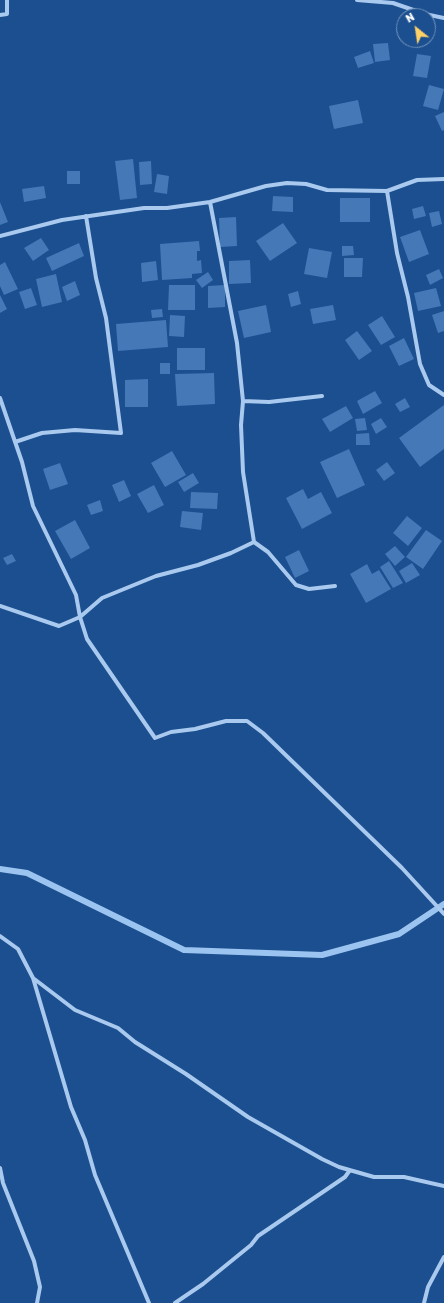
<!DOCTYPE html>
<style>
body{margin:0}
#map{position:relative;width:444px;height:1303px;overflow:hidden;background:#1b4f8f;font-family:Rubik,sans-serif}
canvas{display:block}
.north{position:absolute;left:396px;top:8px;width:40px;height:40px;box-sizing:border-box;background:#1b4f8f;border:1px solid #7695bc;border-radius:50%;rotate:330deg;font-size:11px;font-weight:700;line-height:16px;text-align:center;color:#fff}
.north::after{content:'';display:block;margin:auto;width:14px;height:18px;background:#ffd166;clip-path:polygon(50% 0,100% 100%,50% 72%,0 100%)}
</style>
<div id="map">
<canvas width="444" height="1303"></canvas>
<div class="north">N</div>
</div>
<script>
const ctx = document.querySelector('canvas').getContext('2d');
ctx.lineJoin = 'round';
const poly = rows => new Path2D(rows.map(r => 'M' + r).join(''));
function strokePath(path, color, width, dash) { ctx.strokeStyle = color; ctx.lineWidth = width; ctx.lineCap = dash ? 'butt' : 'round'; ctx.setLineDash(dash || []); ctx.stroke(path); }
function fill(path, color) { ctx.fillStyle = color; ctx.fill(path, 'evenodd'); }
strokePath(poly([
 [0,869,27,873,184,950,322,955,399,934,444,904]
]), '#9cc4f0', 6);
fill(poly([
 [388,43,390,60,375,62,373,44],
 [370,51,374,63,358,68,354,57],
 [417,54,431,56,427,78,413,76],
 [429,85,444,89,438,110,423,106],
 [358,100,363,123,334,129,329,106],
 [444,112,444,130,442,131,435,116],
 [133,159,137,198,120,200,115,161],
 [151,161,152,184,140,185,139,162],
 [67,171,80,171,80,184,67,184],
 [157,174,169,176,167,194,154,192],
 [44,186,46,198,24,202,22,189],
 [273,196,293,197,293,212,272,211],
 [340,198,370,198,370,222,340,222],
 [0,202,8,222,0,225],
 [423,206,426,216,414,219,412,209],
 [439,211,442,224,432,227,429,213],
 [236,217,237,246,220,247,219,218],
 [283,223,297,243,270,261,256,241],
 [420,230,429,254,409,262,400,237],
 [41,238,49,250,33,261,24,248],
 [199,241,200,251,197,251,197,261,201,260,202,273,192,274,192,278,162,280,160,244],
 [79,243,84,256,52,271,46,258],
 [342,246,353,246,354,255,342,256],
 [309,248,332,252,327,278,304,274],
 [344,258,363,258,362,277,344,277],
 [250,260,251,283,229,284,229,261],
 [156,261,158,280,142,282,141,263],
 [5,262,18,289,4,295,0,286,0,265],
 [439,269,443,278,430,285,426,275],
 [208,272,213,280,202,288,196,280],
 [56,274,62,302,42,307,36,279],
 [75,281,80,295,67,301,62,287],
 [169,285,195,285,195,310,168,310],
 [225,285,225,307,208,308,208,286],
 [31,288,37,305,25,309,19,292],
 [436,288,441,306,418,311,414,293],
 [298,291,301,304,291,307,288,294],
 [0,295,7,309,0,313],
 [266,305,271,332,244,338,238,311],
 [333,305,336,320,313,324,310,309],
 [162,309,163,317,152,318,151,310],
 [444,311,444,331,438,333,432,315],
 [170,315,185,316,184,337,169,336],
 [382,316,395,337,381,345,368,325],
 [166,320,168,347,118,351,116,324],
 [357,331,372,351,359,360,345,340],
 [404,338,414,359,399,366,389,346],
 [177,348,205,348,205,370,177,370],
 [160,363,170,363,170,374,160,374],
 [214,373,215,404,177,406,175,374],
 [148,379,148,407,125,407,125,380],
 [375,391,382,403,363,414,357,401],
 [405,398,410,407,400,412,395,404],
 [444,405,444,449,420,467,399,438],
 [346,406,353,418,330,432,322,419],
 [365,418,367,430,357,431,355,419],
 [381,418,387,427,376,434,371,424],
 [369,433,370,445,356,445,356,434],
 [349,449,365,485,337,498,320,462],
 [172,451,186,475,165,487,151,463],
 [387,462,395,473,384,481,376,470],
 [60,463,68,484,50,490,43,469],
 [193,473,199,483,184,492,178,482],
 [124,480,131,496,119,502,112,485],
 [154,485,164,505,148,513,137,494],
 [303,489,308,499,321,492,332,513,302,529,286,498],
 [191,492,218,493,217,509,190,508],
 [100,500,103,511,91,515,87,505],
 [182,511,203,513,201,530,180,527],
 [407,516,422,528,408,546,393,533],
 [75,520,90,548,71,559,55,531],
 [426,530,442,541,423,569,406,557],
 [395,546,405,557,395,566,385,554],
 [299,550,309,571,295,578,285,557],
 [12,554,16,561,7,565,3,558],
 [389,561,403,583,393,588,380,567],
 [412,563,420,575,406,583,399,571],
 [367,564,372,574,379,570,391,589,366,603,350,574]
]), '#4478b7');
strokePath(poly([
 [357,0,393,3,425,14,444,18],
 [0,15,7,14,7,0],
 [387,191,397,253,408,297,420,364,429,385,444,395],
 [0,236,62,220,144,208,167,208,210,202,266,186,287,183,306,184,327,190,387,191,417,180,444,179],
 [0,398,22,462,33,506,76,595,80,617,87,639,155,738,171,732,195,729,226,721,247,721,263,733,402,868,444,914],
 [243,401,269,402,322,396],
 [15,442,42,433,75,430,121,433,106,318,96,278,86,216],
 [254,542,268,552,296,585,309,589,335,586],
 [0,606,59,626,80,617,102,598,156,576,198,565,231,553,254,542,243,472,241,425,243,401,237,343,210,202],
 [0,936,18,949,33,978,71,1107,85,1140,95,1175,149,1303],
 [33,978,75,1010,118,1028,135,1042,186,1074,248,1117,322,1159,339,1167,374,1177,404,1177,444,1186],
 [0,1168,3,1183,34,1261,40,1287,37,1303],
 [175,1303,203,1284,251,1245,258,1236,345,1177,350,1170],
 [424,1303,428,1287,444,1257]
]), '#a9c9ee', 4);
</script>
